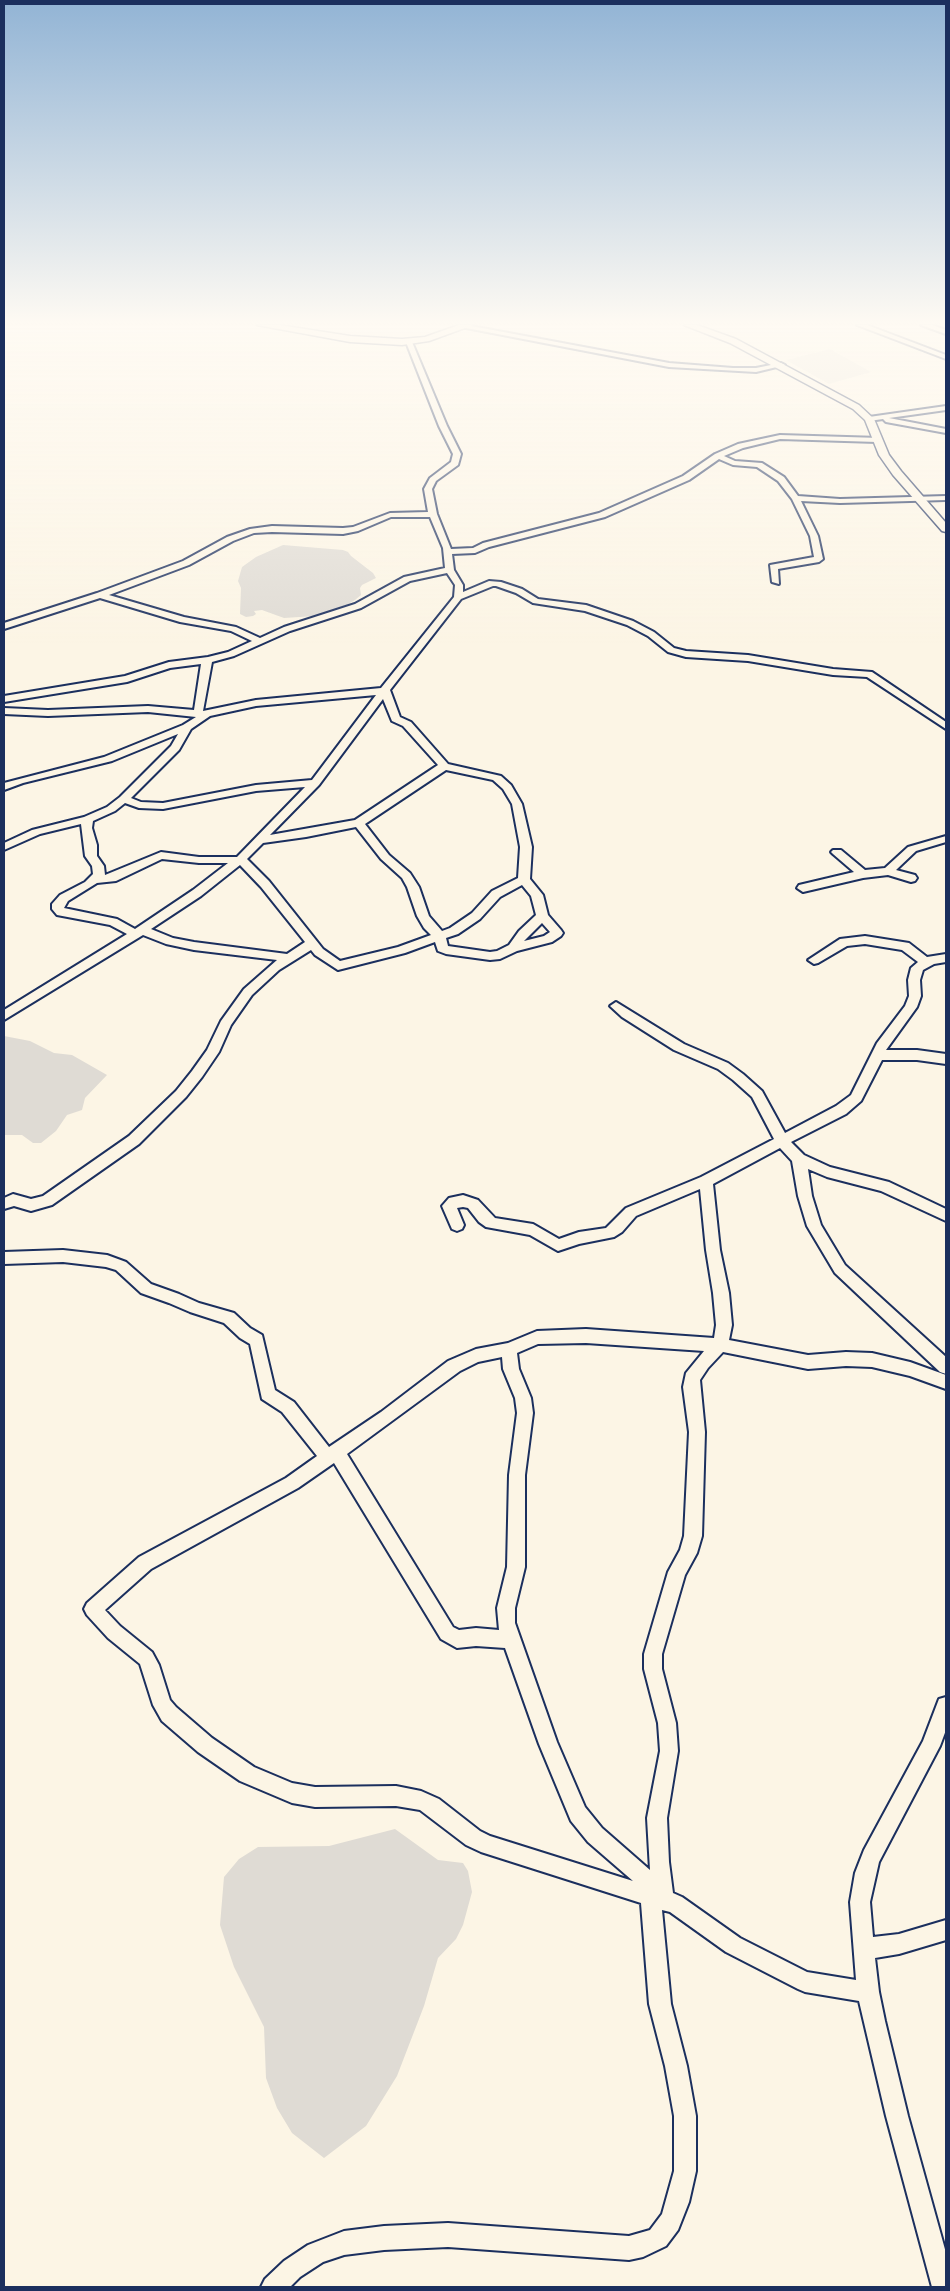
<!DOCTYPE html>
<style>
body{margin:0}
#map{position:relative;width:950px;height:2291px;overflow:hidden;background:#fcf5e5;font-family:Itim,sans-serif}
canvas{display:block}
.frame{position:absolute;inset:0;border:5px solid #1b2f5e;pointer-events:none}
</style>
<div id="map">
<canvas width="950" height="2291"></canvas>
<div class="frame"></div>
</div>
<script>
const ctx = document.querySelector('canvas').getContext('2d');
ctx.lineJoin = 'round';
function fill(path, color) { ctx.fillStyle = color; ctx.fill(path, 'evenodd'); }
const poly = rows => new Path2D(rows.map(r => 'M' + r).join(''));
function strokePath(path, color, width, dash) { ctx.strokeStyle = color; ctx.lineWidth = width; ctx.lineCap = dash ? 'butt' : 'round'; ctx.setLineDash(dash || []); ctx.stroke(path); }
fill(poly([
 [830,349,871,372,829,384,786,360]
]), '#ece7dc');
fill(poly([
 [283,545,343,550,348,552,351,556,373,573,376,578,362,585,360,588,361,595,355,600,340,609,316,616,284,618,262,610,254,611,256,614,253,616,246,617,240,614,241,588,238,581,242,567,256,557],
 [4,1036,30,1041,54,1053,72,1055,107,1075,85,1098,82,1110,67,1115,56,1131,41,1143,33,1143,22,1135,4,1135],
 [395,1829,438,1860,463,1863,468,1871,472,1892,463,1925,456,1939,438,1958,424,2006,397,2076,366,2126,324,2158,292,2133,277,2108,266,2078,264,2027,234,1967,220,1925,224,1877,239,1859,258,1847,329,1846]
]), '#dfdbd4');
const minor = poly([
 [466,325,669,363,733,368,756,368,781,363,785,365,756,372,669,367,461,327,466,325],
 [857,325,867,325,946,355,946,359,857,325],
 [921,325,932,325,946,330,946,334,921,325],
 [409,340,412,342,447,426,461,454,458,465,436,481,432,489,437,514,451,549,473,548,483,543,599,513,683,476,715,454,738,444,780,435,880,438,880,442,877,442,780,439,743,448,724,456,735,461,762,463,784,477,798,496,840,499,946,496,946,500,840,503,801,501,818,536,823,559,819,562,778,569,779,584,772,582,770,565,814,557,810,536,792,499,778,481,757,467,733,465,719,459,689,480,605,517,489,547,475,553,452,554,454,570,463,585,463,592,489,581,501,582,522,589,538,599,586,605,633,621,654,632,674,648,686,651,748,655,833,669,872,672,946,722,946,729,867,677,833,675,748,661,686,657,668,652,648,636,627,625,585,611,533,603,516,593,496,586,493,586,461,599,390,690,400,717,411,722,448,764,501,776,511,785,522,804,532,847,530,879,543,895,548,915,561,930,563,933,561,936,552,942,517,951,500,959,490,960,446,954,438,951,435,942,405,953,338,970,315,955,311,950,279,970,252,995,231,1025,219,1052,202,1077,186,1097,139,1144,52,1205,31,1211,14,1206,4,1209,4,1198,13,1194,31,1199,43,1196,129,1136,176,1091,192,1071,207,1050,221,1021,244,989,277,960,194,950,166,944,143,935,4,1020,4,1010,127,934,110,925,57,915,52,909,52,904,60,895,85,882,93,874,92,866,85,856,81,824,40,834,4,850,4,843,32,830,84,817,107,807,120,797,171,746,178,734,112,761,23,783,4,790,4,783,104,757,183,725,196,717,148,712,48,716,4,714,4,708,48,710,148,706,194,710,201,664,170,668,127,682,4,702,4,696,125,676,169,662,208,657,228,652,252,641,231,631,180,622,100,598,4,629,4,623,97,593,183,561,227,537,250,529,272,526,343,528,353,527,390,513,428,512,424,489,430,478,451,462,453,454,439,426,406,342,409,340],
 [391,517,430,517,443,548,445,568,404,577,355,604,284,627,260,638,236,627,184,617,109,595,189,565,233,541,254,533,272,532,343,534,358,531,391,517],
 [447,573,455,585,454,597,381,688,256,700,203,711,212,662,234,656,290,631,361,608,410,581,447,573],
 [376,695,312,780,256,785,163,803,141,802,131,798,179,750,191,729,210,716,256,706,376,695],
 [383,699,392,721,403,726,438,765,355,820,270,835,319,785,383,699],
 [446,770,493,780,503,789,512,804,520,847,518,878,492,891,472,913,450,928,442,931,429,916,419,887,410,873,389,855,365,824,446,770],
 [305,787,237,857,199,857,161,852,105,875,104,866,97,856,97,845,92,828,93,821,115,811,125,803,139,808,163,809,256,791,305,787],
 [356,827,381,859,402,878,407,887,417,916,424,928,431,935,398,947,340,961,323,949,269,881,247,859,263,843,306,837,356,827],
 [162,859,199,863,228,863,193,890,135,929,117,919,64,908,68,901,97,883,116,881,162,859],
 [240,865,261,887,305,942,287,954,194,942,173,938,151,929,201,896,240,865],
 [522,885,531,896,536,915,519,931,509,945,497,951,490,952,448,946,446,938,458,934,480,919,500,897,522,885],
 [542,923,550,932,544,936,524,941,542,923],
 [946,406,946,410,889,418,946,429,946,433,886,422,883,419,869,421,865,419,869,417,946,406],
 [946,836,946,842,916,851,896,870,915,875,917,878,915,881,911,882,888,875,863,878,803,892,797,888,799,885,854,872,833,854,831,852,833,850,841,850,865,870,885,868,908,847,946,836],
 [865,936,909,943,927,957,946,954,946,962,934,964,923,970,920,980,921,996,917,1007,886,1050,917,1050,946,1054,946,1064,917,1060,882,1060,861,1101,846,1114,791,1142,804,1155,830,1167,889,1182,946,1209,946,1221,881,1191,827,1177,808,1169,812,1196,821,1225,845,1265,946,1357,946,1374,940,1372,835,1273,807,1226,798,1196,792,1161,780,1148,713,1184,720,1250,729,1293,732,1325,729,1340,808,1355,846,1352,872,1353,910,1362,946,1375,946,1389,910,1376,872,1367,846,1366,808,1369,723,1352,708,1368,700,1380,705,1432,702,1536,697,1553,685,1575,662,1654,662,1669,676,1723,678,1751,667,1818,669,1862,673,1893,682,1897,740,1938,807,1972,856,1980,850,1902,855,1873,864,1850,923,1741,939,1699,946,1697,946,1730,940,1746,879,1862,870,1902,873,1937,899,1934,946,1920,946,1940,899,1954,875,1958,879,1992,885,2021,908,2116,946,2253,946,2287,932,2287,886,2116,859,2001,805,1992,798,1989,726,1952,670,1912,662,1910,671,2004,687,2066,696,2116,696,2171,689,2202,678,2230,666,2246,643,2257,629,2260,448,2247,384,2250,344,2255,323,2262,300,2277,290,2287,261,2287,265,2279,284,2261,308,2245,344,2231,384,2226,448,2223,629,2236,650,2230,662,2214,674,2171,674,2116,665,2066,649,2004,641,1903,481,1852,466,1845,420,1810,396,1806,315,1807,292,1803,240,1781,198,1752,162,1721,153,1705,140,1664,108,1638,87,1615,84,1609,87,1603,139,1557,286,1478,317,1456,282,1412,262,1399,250,1344,240,1338,224,1323,190,1312,169,1303,141,1293,116,1270,106,1267,63,1262,4,1264,4,1252,63,1250,107,1255,126,1262,151,1284,179,1294,199,1303,234,1313,250,1328,262,1335,275,1390,294,1402,329,1447,381,1412,448,1361,476,1349,508,1343,537,1331,586,1329,714,1338,716,1325,713,1293,706,1250,700,1189,636,1216,622,1232,614,1237,579,1244,558,1251,530,1235,486,1227,479,1222,468,1208,463,1207,457,1208,464,1225,462,1229,457,1231,452,1229,442,1206,449,1198,463,1195,478,1200,495,1218,533,1224,559,1239,579,1232,606,1228,626,1208,701,1177,774,1139,752,1097,733,1080,718,1069,674,1050,622,1017,610,1006,616,1002,684,1044,728,1063,743,1074,762,1091,785,1133,836,1106,851,1095,877,1043,905,1006,909,996,908,980,911,968,918,962,902,950,865,944,847,946,818,963,814,964,808,960,840,939,865,936],
 [586,1343,704,1351,686,1373,683,1387,689,1432,684,1536,680,1550,668,1572,644,1654,644,1669,658,1723,660,1751,647,1818,650,1870,602,1828,585,1807,557,1742,515,1623,515,1608,525,1567,525,1475,533,1413,531,1398,519,1369,517,1353,538,1344,586,1343],
 [502,1357,503,1369,515,1398,517,1413,509,1475,507,1567,497,1608,499,1630,476,1628,459,1630,453,1627,347,1454,460,1371,478,1362,502,1357],
 [334,1463,441,1639,457,1648,476,1646,505,1648,539,1744,571,1821,588,1842,633,1881,490,1836,480,1831,439,1799,421,1791,396,1786,315,1787,292,1783,254,1767,212,1738,176,1707,170,1700,159,1665,152,1652,120,1626,105,1610,151,1569,298,1488,334,1463]
]);
const major = poly([
 [257,325,279,325,350,336,402,339,425,337,459,325,473,325,429,341,402,345,350,342,257,325],
 [684,325,697,325,736,339,859,405,874,419,889,455,901,471,946,523,946,532,942,531,893,475,879,455,865,420,853,409,730,343,684,325]
]);
strokePath(minor, '#1b2f5e', 4);
strokePath(major, '#1b2f5e', 3);
fill(minor, '#fcf5e5');
fill(major, '#fcf5e5');
const sky = ctx.createLinearGradient(0, 0, 0, 646);
sky.addColorStop(0, '#92b4d5');
sky.addColorStop(0.5, '#fefaf3');
sky.addColorStop(1, '#fefaf300');
ctx.fillStyle = sky;
ctx.fillRect(0, 0, 950, 646);
</script>
